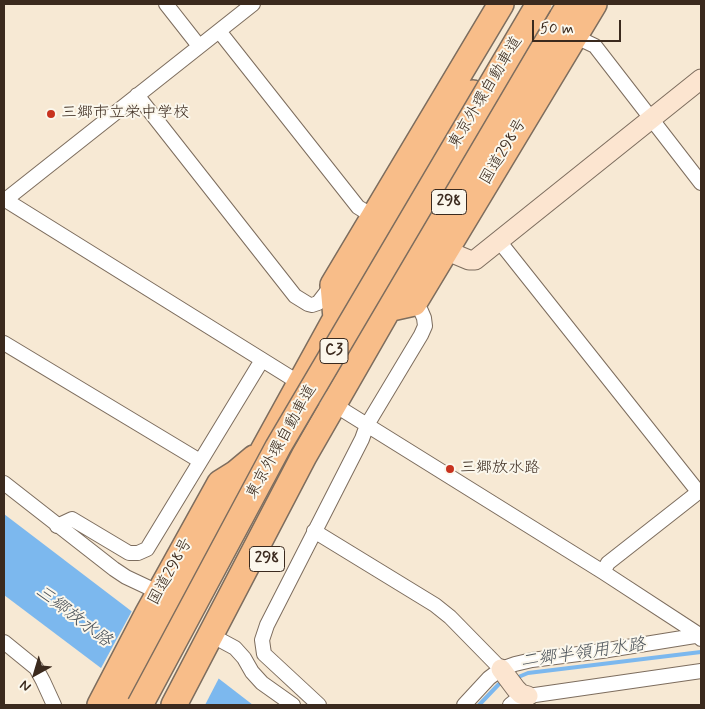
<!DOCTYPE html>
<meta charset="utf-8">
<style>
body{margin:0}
#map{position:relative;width:705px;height:709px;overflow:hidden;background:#f7e9d4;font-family:Mynerve,sans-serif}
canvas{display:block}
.frame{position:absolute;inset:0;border:5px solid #3b2a1e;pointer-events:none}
.north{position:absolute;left:10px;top:649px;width:50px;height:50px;-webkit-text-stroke:4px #fbf7ec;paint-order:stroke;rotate:219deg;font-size:14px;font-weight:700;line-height:20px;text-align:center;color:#3b2a1e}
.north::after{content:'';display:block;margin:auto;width:18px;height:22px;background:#3b2a1e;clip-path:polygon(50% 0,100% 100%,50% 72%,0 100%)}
.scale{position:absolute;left:532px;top:20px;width:89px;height:22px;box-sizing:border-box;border:2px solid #3b2a1e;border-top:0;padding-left:6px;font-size:15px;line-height:18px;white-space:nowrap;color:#3b2a1e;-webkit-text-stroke:4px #fbf7ec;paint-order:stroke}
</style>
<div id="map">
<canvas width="705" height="709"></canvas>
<div class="frame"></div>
<div class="north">N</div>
<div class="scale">50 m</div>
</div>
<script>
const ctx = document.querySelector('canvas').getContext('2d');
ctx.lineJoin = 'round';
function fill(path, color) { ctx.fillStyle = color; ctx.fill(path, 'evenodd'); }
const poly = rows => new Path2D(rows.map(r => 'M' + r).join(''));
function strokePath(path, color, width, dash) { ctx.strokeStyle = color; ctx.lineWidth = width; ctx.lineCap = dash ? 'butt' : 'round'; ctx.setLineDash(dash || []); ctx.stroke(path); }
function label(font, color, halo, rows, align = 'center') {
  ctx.font = font + ' Mynerve,"Klee One",sans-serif'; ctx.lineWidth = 4; ctx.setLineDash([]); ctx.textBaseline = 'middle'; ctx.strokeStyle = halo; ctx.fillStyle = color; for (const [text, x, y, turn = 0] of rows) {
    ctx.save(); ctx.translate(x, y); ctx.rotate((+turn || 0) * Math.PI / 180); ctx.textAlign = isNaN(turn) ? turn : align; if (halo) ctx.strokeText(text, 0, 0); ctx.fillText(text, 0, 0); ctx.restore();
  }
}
fill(poly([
 [4,514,126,607,253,705,150,705,4,595]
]), '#7cb8ee');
fill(poly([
 [133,609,220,676,205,705,145,705,100,670]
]), '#f7e9d4');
strokePath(poly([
 [516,678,528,673,701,652],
 [479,705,499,684,504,682]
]), '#7cb8ee', 4);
const street = poly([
 [166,4,199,46],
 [219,31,358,207,374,217],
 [574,36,595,46,701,183],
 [137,95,295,296,308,304,312,305,318,303,332,285],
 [4,199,603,572,695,632,701,639],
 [4,201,253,4],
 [499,241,696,489,701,492],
 [4,343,200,461],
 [4,483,114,569,126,577,160,593],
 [57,526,72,519,129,553,138,553,147,549,262,360],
 [314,531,435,605,450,617,501,669],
 [603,572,608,563,701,490],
 [222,641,235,648,244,658,252,672,262,683,293,705],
 [4,642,36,668,43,681,54,705],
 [319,705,264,654,262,640,267,625,362,439,367,425,421,335,425,326,424,318,421,311,414,303],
 [464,705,489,678,501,669,515,664,532,660,602,651,701,635],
 [510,705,515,701,535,695,701,671]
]);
const secondary = poly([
 [445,250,469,260,475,260,701,79],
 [501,669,516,689,521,694,528,696]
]);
const highway = poly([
 [387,309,414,303,594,4],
 [336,318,333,285,501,4],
 [100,705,148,613,220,483,236,473,254,458],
 [126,705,178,605,336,318,473,93],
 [174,705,304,456,451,200,570,4]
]);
strokePath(street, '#7d6d5e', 16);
strokePath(secondary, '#7d6d5e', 21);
strokePath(highway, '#7d6d5e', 28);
strokePath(street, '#fff', 14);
strokePath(secondary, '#fce5d0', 19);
strokePath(highway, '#f8bd89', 25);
const highwayBridge = poly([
 [140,705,278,447,539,4]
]);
strokePath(highwayBridge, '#7d6d5e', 28, []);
strokePath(highwayBridge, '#f8bd89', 25);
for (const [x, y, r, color] of [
 [51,114,5,"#c8321e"],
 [450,469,5,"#c8321e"]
]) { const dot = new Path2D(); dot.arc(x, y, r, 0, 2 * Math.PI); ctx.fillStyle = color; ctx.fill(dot); strokePath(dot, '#fbf7ec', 2); }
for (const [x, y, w] of [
 [449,202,35],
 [334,351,28],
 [267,559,35]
]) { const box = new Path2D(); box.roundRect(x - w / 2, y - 12.5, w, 25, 4); ctx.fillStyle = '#fbf7ec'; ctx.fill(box); strokePath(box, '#3b2a1e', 1); }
label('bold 15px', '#3b2a1e', null, [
 ["298",449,202],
 ["C3",334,351],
 ["298",267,559]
]);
label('16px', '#3b2a1e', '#fbf7ec', [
 ["東京外環自動車道",486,93,-59],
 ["国道298号",504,152,-59],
 ["東京外環自動車道",282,442,-61],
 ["国道298号",171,572,-61]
]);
label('16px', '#3b2a1e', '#fbf7ec', [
 ["三郷市立栄中学校",61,114],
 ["三郷放水路",460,469]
], 'left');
label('italic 18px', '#4e555c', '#fbf7ec', [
 ["三郷放水路",73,617,37],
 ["二郷半領用水路",583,654,-8]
]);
</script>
